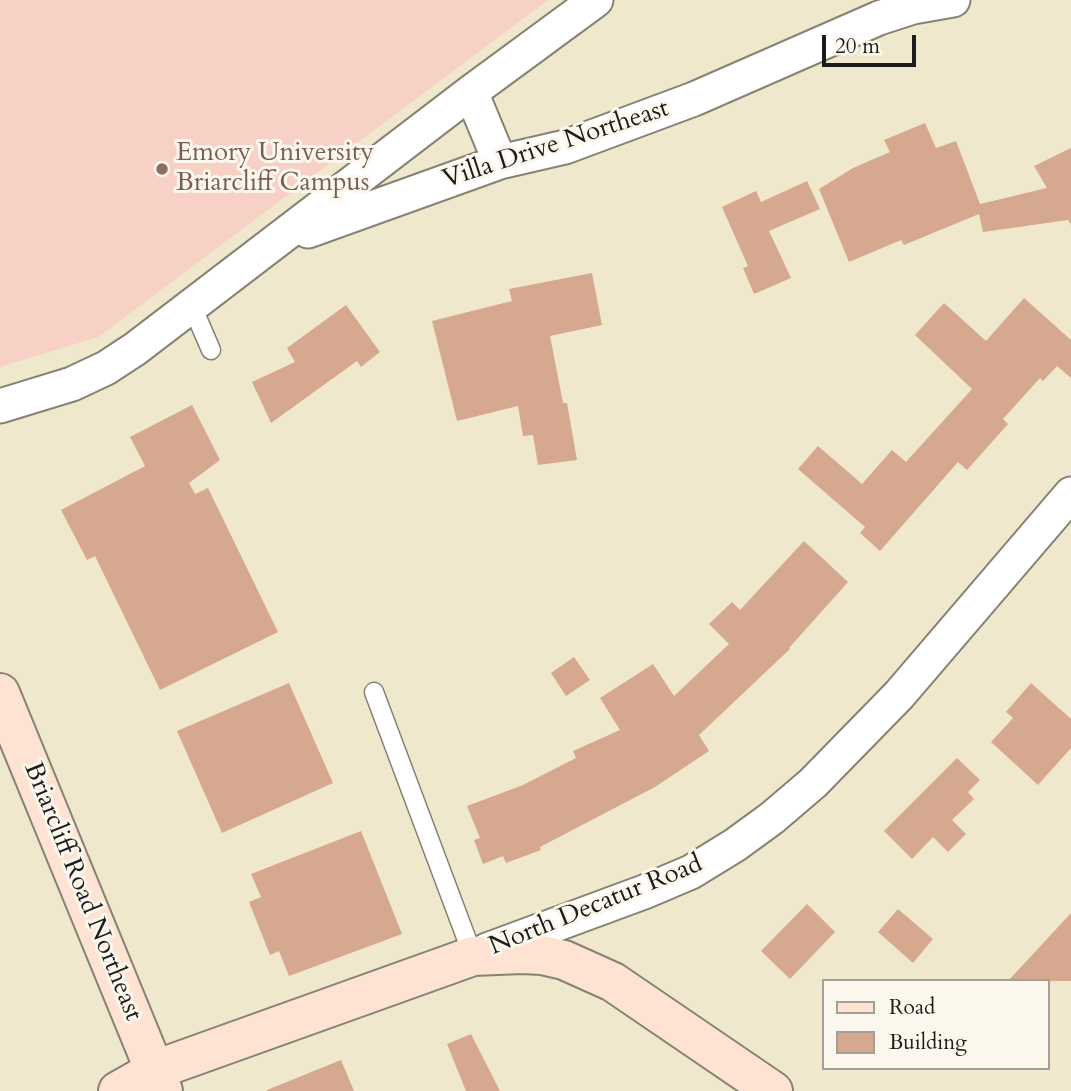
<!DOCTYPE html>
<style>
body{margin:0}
#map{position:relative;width:1071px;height:1091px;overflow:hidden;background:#efe8cd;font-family:Cardo,serif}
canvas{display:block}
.legend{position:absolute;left:822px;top:979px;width:228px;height:91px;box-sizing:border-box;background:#fbf7ec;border:2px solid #a29f99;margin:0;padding:9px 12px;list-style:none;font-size:21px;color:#1c1c1c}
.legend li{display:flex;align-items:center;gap:14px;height:35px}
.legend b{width:35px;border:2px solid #a29f99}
.scale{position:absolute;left:822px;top:35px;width:94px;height:32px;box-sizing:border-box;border:4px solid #1c1c1c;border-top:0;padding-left:9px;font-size:21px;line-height:24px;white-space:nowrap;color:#1c1c1c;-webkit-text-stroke:5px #fbf7ec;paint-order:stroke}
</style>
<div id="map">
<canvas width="1071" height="1091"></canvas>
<ul class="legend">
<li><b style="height:9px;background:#fee3d2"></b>Road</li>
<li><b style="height:19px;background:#d6a88f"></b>Building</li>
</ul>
<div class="scale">20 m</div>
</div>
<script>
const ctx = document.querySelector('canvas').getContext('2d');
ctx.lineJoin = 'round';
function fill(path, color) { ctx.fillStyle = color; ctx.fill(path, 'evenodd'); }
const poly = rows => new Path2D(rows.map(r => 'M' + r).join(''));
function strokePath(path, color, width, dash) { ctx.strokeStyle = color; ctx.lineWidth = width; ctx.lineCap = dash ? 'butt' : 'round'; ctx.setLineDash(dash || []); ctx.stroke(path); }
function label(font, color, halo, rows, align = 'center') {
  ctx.font = font + ' Cardo,serif'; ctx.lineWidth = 6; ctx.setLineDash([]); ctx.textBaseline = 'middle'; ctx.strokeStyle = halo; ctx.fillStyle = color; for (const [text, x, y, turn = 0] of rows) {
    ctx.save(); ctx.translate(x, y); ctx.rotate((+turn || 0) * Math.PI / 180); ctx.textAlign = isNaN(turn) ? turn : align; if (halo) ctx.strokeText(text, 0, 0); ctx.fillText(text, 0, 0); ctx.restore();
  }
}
fill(poly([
 [0,0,548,0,98,337,0,367]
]), '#f7d1c6');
fill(poly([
 [925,123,936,148,956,141,980,204,1047,188,1034,166,1071,148,1071,225,1068,220,983,232,979,214,904,245,901,240,849,262,819,189,853,168,890,152,884,140],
 [807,181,820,209,769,231,791,278,754,294,743,268,748,266,722,207,756,191,761,202],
 [592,273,602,325,550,336,563,403,567,403,577,460,538,465,533,435,523,436,518,406,457,421,432,321,512,301,509,289],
 [1024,298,1071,340,1071,378,1057,366,1043,381,1040,378,1003,419,1008,424,967,470,958,462,880,551,860,533,865,527,798,469,818,446,862,484,892,450,906,462,972,389,915,335,944,303,986,341],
 [346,305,380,352,361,367,357,361,271,423,252,382,295,362,287,348],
 [192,405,220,460,189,483,195,494,208,488,278,632,160,690,95,556,87,560,61,510,145,466,130,437],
 [804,541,848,582,789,648,790,649,699,735,709,751,655,787,540,847,541,850,506,863,503,856,483,864,474,840,480,838,467,806,523,785,576,758,573,751,620,730,600,698,653,664,674,696,729,644,709,624,732,602,740,610],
 [574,657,590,680,566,696,551,673],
 [289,683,333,783,222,833,177,731],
 [1031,683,1071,719,1071,748,1038,785,991,742,1013,718,1006,712],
 [957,758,980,780,968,792,974,799,952,820,966,834,948,852,933,837,912,859,884,831],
 [361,831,402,934,289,976,279,951,270,955,249,902,261,897,251,874],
 [807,904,835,932,790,979,761,951],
 [898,909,933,939,913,963,878,932],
 [1071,913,1071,981,1008,981],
 [471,1034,500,1091,466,1091,447,1044],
 [341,1060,354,1091,267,1091,267,1090]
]), '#d6a88f');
const lane = poly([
 [192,306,211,350],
 [374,692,473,956]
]);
const street = poly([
 [471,92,500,162],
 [308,231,500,162,565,147,694,99,879,18,913,7,953,0],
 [0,406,72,384,106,368,135,349,471,92,596,0],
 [487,950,644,892,691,872,735,845,772,818,813,783,899,695,1071,494]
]);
const secondary = poly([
 [0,693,163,1091],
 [118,1091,155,1070,473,956,522,954,542,955,564,960,613,982,773,1091]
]);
strokePath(lane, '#868274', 21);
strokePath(street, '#868274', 37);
strokePath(secondary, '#868274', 42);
strokePath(lane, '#fff', 18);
strokePath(street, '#fff', 33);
strokePath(secondary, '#fee3d2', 38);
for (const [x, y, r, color] of [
 [162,169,7,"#8d6e63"]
]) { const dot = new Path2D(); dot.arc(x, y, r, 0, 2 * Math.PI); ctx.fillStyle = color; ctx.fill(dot); strokePath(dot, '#fbf7ec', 2.5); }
label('26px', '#1c1c1c', '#fbf7ec', [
 ["Villa Drive Northeast",556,145,-18],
 ["Briarcliff Road Northeast",82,892,68],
 ["North Decatur Road",596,906,-22]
]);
label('26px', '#785e54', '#fbf7ec', [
 ["Emory University",176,154],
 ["Briarcliff Campus",176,184]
], 'left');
</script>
